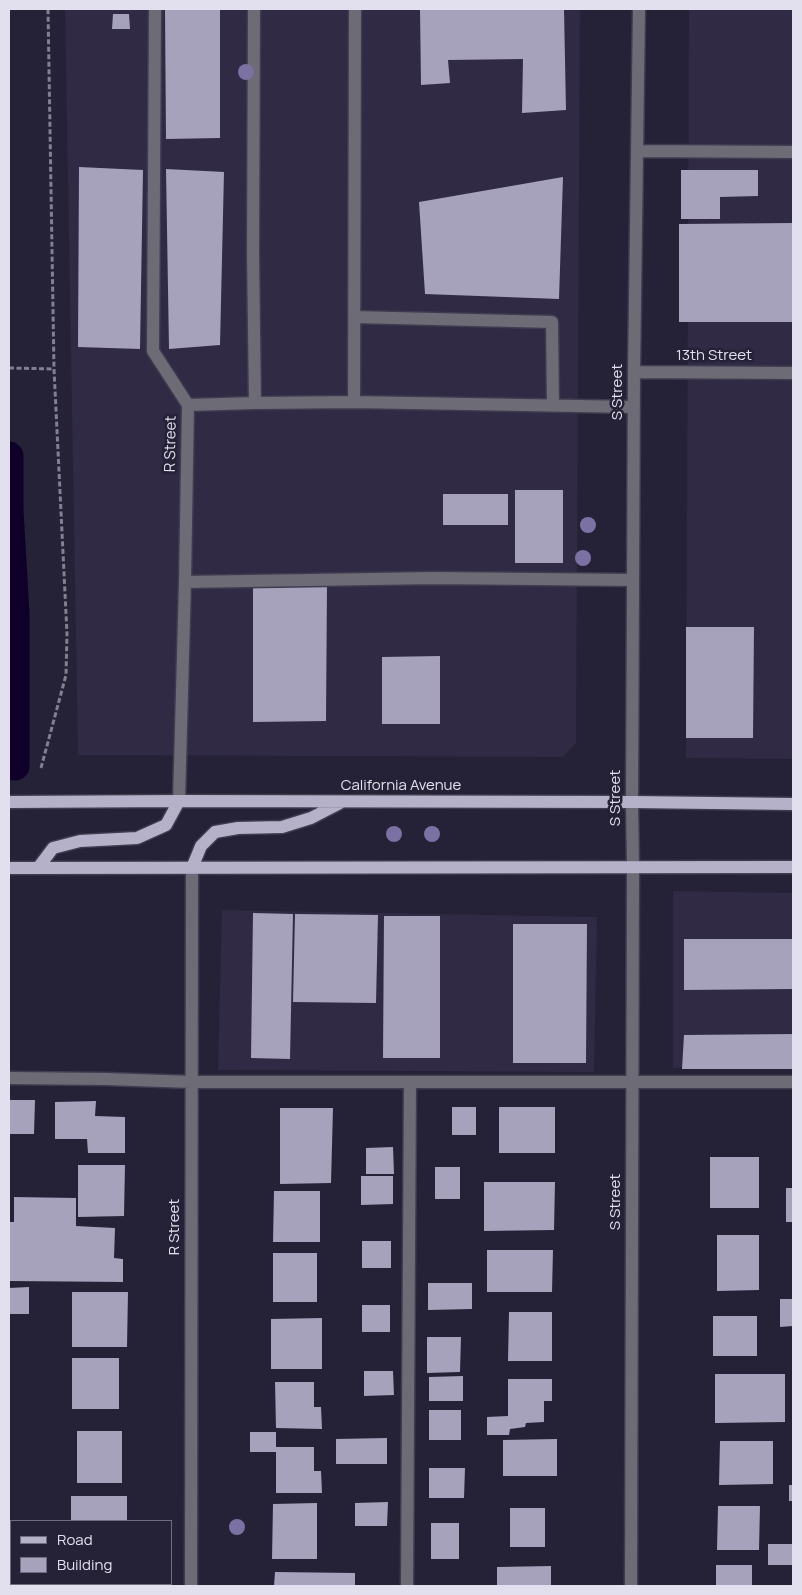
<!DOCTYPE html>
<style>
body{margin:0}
#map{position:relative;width:802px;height:1595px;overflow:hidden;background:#252136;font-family:Manrope,sans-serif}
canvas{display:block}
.frame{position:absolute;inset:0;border:10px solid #e2e0ee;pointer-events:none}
.legend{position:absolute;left:10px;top:1520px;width:162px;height:65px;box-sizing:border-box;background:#252136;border:1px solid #716d80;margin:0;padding:6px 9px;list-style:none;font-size:15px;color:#e2e0ee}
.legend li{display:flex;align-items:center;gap:10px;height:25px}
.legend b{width:25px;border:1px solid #716d80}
</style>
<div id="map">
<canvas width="802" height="1595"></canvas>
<div class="frame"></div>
<ul class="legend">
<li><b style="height:6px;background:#b5b1c8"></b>Road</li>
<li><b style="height:14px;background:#a6a2bc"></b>Building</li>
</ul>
</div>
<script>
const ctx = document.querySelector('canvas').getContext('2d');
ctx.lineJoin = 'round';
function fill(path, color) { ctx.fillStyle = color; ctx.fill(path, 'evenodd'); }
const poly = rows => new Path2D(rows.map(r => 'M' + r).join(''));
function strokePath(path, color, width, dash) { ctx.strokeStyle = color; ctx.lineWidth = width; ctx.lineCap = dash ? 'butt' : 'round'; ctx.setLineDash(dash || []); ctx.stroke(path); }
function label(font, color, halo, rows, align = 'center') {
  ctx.font = font + ' Manrope,sans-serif'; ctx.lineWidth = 5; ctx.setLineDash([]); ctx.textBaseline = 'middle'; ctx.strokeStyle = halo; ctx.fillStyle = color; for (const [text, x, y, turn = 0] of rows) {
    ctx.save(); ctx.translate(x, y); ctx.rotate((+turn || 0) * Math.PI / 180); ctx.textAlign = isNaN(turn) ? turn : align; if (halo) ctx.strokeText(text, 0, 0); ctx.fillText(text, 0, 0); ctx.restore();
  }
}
fill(poly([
 [65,9,580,9,576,743,563,757,78,755],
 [689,9,793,9,793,759,686,758],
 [673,891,793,893,793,1067,673,1068],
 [222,910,597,917,594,1072,218,1070]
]), '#302a44');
strokePath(poly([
 [9,456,9,510,15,614,15,766]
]), '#0e0028', 29);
fill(poly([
 [165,9,220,9,220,138,166,139],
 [420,9,564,9,566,110,522,113,523,59,448,60,450,83,421,85],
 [113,14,129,14,130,29,112,29],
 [79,167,143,170,140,349,78,347],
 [166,169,224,172,220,345,169,349],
 [681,170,758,170,758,196,720,197,720,219,681,219],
 [563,177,559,299,425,294,419,202],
 [793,223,793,322,679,322,679,224],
 [515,490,563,490,563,563,515,563],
 [443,494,508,494,508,525,443,525],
 [253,584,327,584,326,721,253,722],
 [686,627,754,627,753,738,686,738],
 [440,656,440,724,382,724,382,657],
 [253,913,293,914,290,1059,251,1058],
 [295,914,378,915,376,1003,293,1002],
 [384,916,440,916,440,1058,383,1058],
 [513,924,587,924,586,1063,513,1063],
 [684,939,793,939,793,989,684,990],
 [793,1034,793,1069,682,1069,684,1035],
 [9,1100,35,1100,34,1134,9,1134],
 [96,1101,95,1116,125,1117,125,1153,88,1153,87,1139,55,1139,55,1102],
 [452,1107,476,1107,476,1135,452,1135],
 [499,1107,555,1107,555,1153,499,1153],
 [280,1108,333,1108,331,1183,280,1184],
 [393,1147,394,1174,366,1174,366,1148],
 [710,1157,759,1157,759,1208,710,1208],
 [78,1165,125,1165,124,1216,78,1217],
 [435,1167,460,1167,460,1199,435,1199],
 [361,1176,393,1176,393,1204,361,1205],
 [484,1182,555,1182,554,1230,484,1231],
 [786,1188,793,1188,793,1222,786,1222],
 [274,1191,320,1191,320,1242,273,1242],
 [14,1197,76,1198,76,1226,115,1228,114,1258,123,1259,123,1282,9,1281,9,1222,14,1222],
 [717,1235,759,1235,759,1290,717,1291],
 [362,1241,391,1241,391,1268,362,1268],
 [487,1250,553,1250,552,1292,487,1292],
 [273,1253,317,1253,317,1302,273,1302],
 [428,1283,472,1283,472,1309,428,1310],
 [29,1287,29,1314,9,1314,9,1288],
 [72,1292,128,1292,127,1347,72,1347],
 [780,1299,793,1299,793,1326,780,1327],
 [362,1305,390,1305,390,1332,362,1332],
 [509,1312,552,1312,552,1361,508,1361],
 [713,1316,757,1316,757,1356,713,1356],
 [322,1318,322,1369,271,1369,271,1319],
 [427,1337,461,1337,460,1372,427,1373],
 [72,1358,119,1358,119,1409,72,1409],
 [364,1371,393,1371,394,1395,364,1396],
 [715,1374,785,1374,785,1422,715,1423],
 [463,1376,463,1401,429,1401,429,1377],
 [508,1379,552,1379,552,1401,544,1401,544,1422,526,1423,525,1427,510,1429,509,1435,487,1435,487,1417,508,1416],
 [275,1382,314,1382,314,1407,321,1407,322,1429,276,1428],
 [429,1410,461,1410,461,1440,429,1440],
 [77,1431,122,1431,122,1483,77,1483],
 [250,1432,276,1432,276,1447,314,1447,314,1471,321,1471,322,1493,276,1493,276,1452,250,1452],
 [387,1438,387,1464,336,1464,336,1439],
 [557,1439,557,1476,503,1476,503,1440],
 [720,1441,773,1441,773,1484,719,1485],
 [429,1468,465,1468,464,1498,429,1498],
 [789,1485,793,1485,793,1501,789,1501],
 [71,1496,127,1496,127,1521,71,1521],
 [388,1502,387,1526,355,1526,355,1503],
 [317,1503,317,1559,272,1559,273,1504],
 [718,1506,760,1506,759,1550,717,1550],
 [510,1508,545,1508,545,1547,510,1547],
 [431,1523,459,1523,459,1559,431,1559],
 [768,1544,793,1544,793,1565,768,1565],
 [716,1565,752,1565,752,1586,716,1586],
 [551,1566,551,1586,497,1586,497,1567],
 [275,1572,355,1573,355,1586,274,1586],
 [76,1584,125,1584,125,1586,76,1586]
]), '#a6a2bc');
const minor = poly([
 [155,9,153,351,188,405,185,582,179,801],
 [254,9,253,254,255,403],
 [638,151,793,152],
 [354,317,552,322,553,405],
 [634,372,793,373],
 [354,402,355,9],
 [188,405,255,403,354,402,634,407],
 [185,582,434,578,633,580],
 [9,1078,106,1079,192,1082,793,1082],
 [191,1586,192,868],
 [407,1586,410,1082],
 [631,1586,633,866,632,802,634,372,639,9]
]);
const major = poly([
 [9,802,179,801,632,802,793,804],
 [9,868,793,867],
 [38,868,53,848,80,841,137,838,166,825,179,801],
 [192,868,201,846,215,832,238,828,282,827,311,818,340,803]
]);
strokePath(minor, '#3f3c50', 15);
strokePath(major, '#3f3c50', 15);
strokePath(poly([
 [9,368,54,369],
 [41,768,66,675,67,634,54,369,48,9]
]), '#827f90', 3, [5, 2.5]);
strokePath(minor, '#6d6b76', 12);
strokePath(major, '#b5b1c8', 12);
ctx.fillStyle = '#7b71a3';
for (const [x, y] of [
 [246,72],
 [588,525],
 [583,558],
 [394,834],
 [432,834],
 [237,1527]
]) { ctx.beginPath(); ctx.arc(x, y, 8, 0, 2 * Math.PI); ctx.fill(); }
label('15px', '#e2e0ee', '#252136', [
 ["13th Street",714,356],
 ["S Street",618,392,-90],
 ["R Street",171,444,-89],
 ["California Avenue",401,786],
 ["S Street",616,798,-90],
 ["S Street",616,1202,-90],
 ["R Street",175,1227,-90]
]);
</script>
